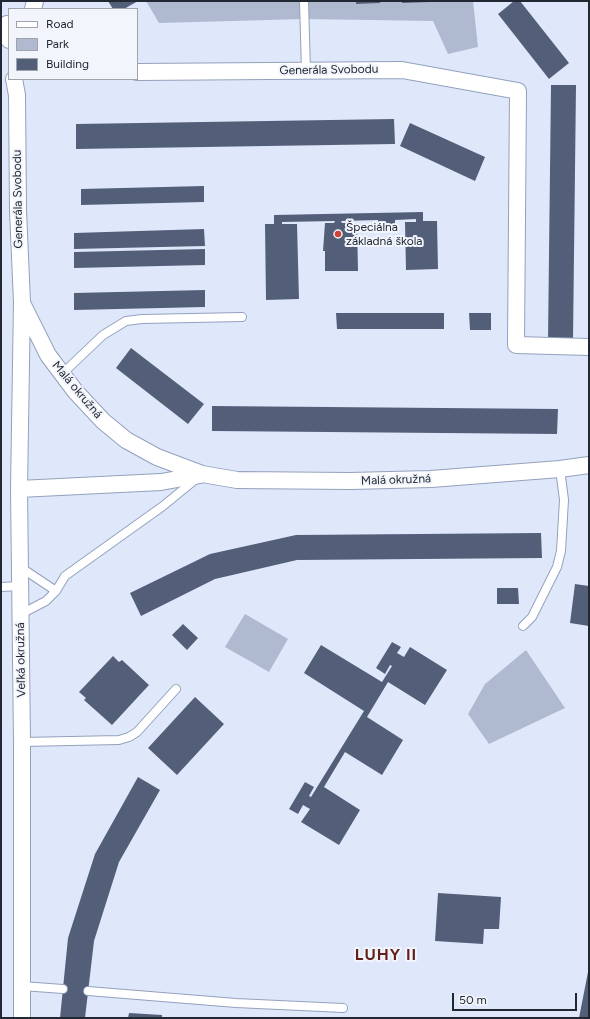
<!DOCTYPE html>
<meta charset="utf-8">
<style>
body{margin:0}
#map{position:relative;width:590px;height:1019px;overflow:hidden;background:#dfe8fb;font-family:Figtree,sans-serif}
canvas{display:block}
.frame{position:absolute;inset:0;border:2px solid #222833;pointer-events:none}
.legend{position:absolute;left:8px;top:8px;width:130px;height:72px;box-sizing:border-box;background:#f2f5fc;border:1px solid #9fa3ac;margin:0;padding:5px 7px;list-style:none;font-size:12px;color:#222833}
.legend li{display:flex;align-items:center;gap:8px;height:20px}
.legend b{width:20px;border:1px solid #9fa3ac}
.scale{position:absolute;left:452px;top:993px;width:125px;height:18px;box-sizing:border-box;border:2px solid #222833;border-top:0;padding-left:5px;font-size:12px;line-height:14px;white-space:nowrap;color:#222833;-webkit-text-stroke:3px #f2f5fc;paint-order:stroke}
</style>
<div id="map">
<canvas width="590" height="1019"></canvas>
<div class="frame"></div>
<ul class="legend">
<li><b style="height:5px;background:#fff"></b>Road</li>
<li><b style="height:11px;background:#afbad0"></b>Park</li>
<li><b style="height:11px;background:#535f79"></b>Building</li>
</ul>
<div class="scale">50 m</div>
</div>
<script>
const ctx = document.querySelector('canvas').getContext('2d');
ctx.lineJoin = 'round';
function fill(path, color) { ctx.fillStyle = color; ctx.fill(path, 'evenodd'); }
const poly = rows => new Path2D(rows.map(r => 'M' + r).join(''));
function strokePath(path, color, width, dash) { ctx.strokeStyle = color; ctx.lineWidth = width; ctx.lineCap = dash ? 'butt' : 'round'; ctx.setLineDash(dash || []); ctx.stroke(path); }
function label(font, color, halo, rows, align = 'center') {
  ctx.font = font + ' Figtree,sans-serif'; ctx.lineWidth = 4; ctx.setLineDash([]); ctx.textBaseline = 'middle'; ctx.strokeStyle = halo; ctx.fillStyle = color; for (const [text, x, y, turn = 0] of rows) {
    ctx.save(); ctx.translate(x, y); ctx.rotate((+turn || 0) * Math.PI / 180); ctx.textAlign = isNaN(turn) ? turn : align; if (halo) ctx.strokeText(text, 0, 0); ctx.fillText(text, 0, 0); ctx.restore();
  }
}
fill(poly([
 [146,1,473,1,478,47,448,54,433,21,305,19,159,23],
 [245,614,288,639,269,672,225,647],
 [526,650,565,708,489,744,468,714,485,684]
]), '#afbad0');
fill(poly([
 [108,1,138,1,124,9,113,9],
 [356,1,380,1,380,3,356,4],
 [402,1,429,1,429,2,402,3],
 [514,1,520,1,569,63,549,79,498,14],
 [551,85,576,85,573,340,548,340],
 [394,119,395,144,76,149,76,124],
 [410,123,485,157,475,181,400,146],
 [204,186,204,202,81,205,81,189],
 [423,212,423,221,437,221,438,269,406,270,405,222,416,222,416,219,395,220,395,227,378,227,378,220,341,221,342,223,357,223,358,271,325,271,325,251,323,251,325,223,334,223,335,221,282,222,282,224,297,224,299,299,266,300,265,224,274,224,274,215],
 [204,229,205,246,74,249,74,233],
 [205,249,205,265,74,268,74,252],
 [205,290,205,307,74,310,74,293],
 [336,313,444,313,444,329,337,329],
 [469,313,491,313,491,330,470,330],
 [131,348,204,404,188,424,116,368],
 [212,406,558,409,557,434,212,431],
 [541,533,542,558,297,560,215,579,141,616,130,593,210,554,296,535],
 [575,584,589,586,589,626,570,623],
 [497,588,518,588,519,604,497,604],
 [183,624,198,638,187,650,172,635],
 [392,642,401,647,397,653,404,657,410,647,447,670,425,705,388,682,367,717,403,740,382,775,345,752,324,787,360,810,339,845,301,822,310,809,303,805,298,814,289,809,305,782,314,787,309,796,311,797,364,711,304,673,321,645,382,682,392,666,390,665,385,674,376,668],
 [113,656,119,662,122,660,149,685,112,725,84,700,86,698,79,692],
 [195,697,224,724,177,775,148,748],
 [138,777,160,790,119,862,94,941,85,1018,60,1018,68,938,95,854],
 [438,893,501,897,499,929,484,929,483,944,435,941],
 [588,972,589,1018,579,1018],
 [129,1013,162,1015,162,1018,128,1018]
]), '#535f79');
const service = poly([
 [304,1,306,71],
 [62,374,103,335,126,321,142,319,242,317],
 [20,567,56,591],
 [1,587,20,586],
 [21,614,46,601,56,591,65,576,163,506,196,479],
 [523,626,532,617,557,567,561,551,564,500,560,469],
 [22,742,119,740,129,737,137,732,176,689],
 [22,986,63,989],
 [88,991,236,1003,343,1008]
]);
const minor = poly([
 [33,9,35,1],
 [7,24,9,40],
 [137,72,402,70,518,91,516,345,589,347],
 [14,79,17,95,18,211,22,302,19,489,22,742,22,1018],
 [23,305,48,355,75,391,103,421,126,440,157,457,202,474,237,480,350,481,431,479,560,469,589,465],
 [19,489,161,482,200,475]
]);
strokePath(service, '#93a1bd', 10);
strokePath(minor, '#93a1bd', 18);
strokePath(service, '#fff', 8);
strokePath(minor, '#fff', 16);
for (const [x, y, r, color] of [
 [338,234,4,"#cf4237"]
]) { const dot = new Path2D(); dot.arc(x, y, r, 0, 2 * Math.PI); ctx.fillStyle = color; ctx.fill(dot); strokePath(dot, '#f2f5fc', 1.5); }
label('12px', '#222833', '#f2f5fc', [
 ["Generála Svobodu",329,70,-1],
 ["Generála Svobodu",18,199,-91],
 ["Malá okružná",77,390,50],
 ["Malá okružná",396,480,-2],
 ["Veľká okružná",21,660,-91]
]);
label('12px', '#222833', '#f2f5fc', [
 ["Špeciálna",346,227],
 ["základná škola",346,241]
], 'left');
ctx.letterSpacing = '1px';
label('bold 16px', '#64201a', '#f2f5fc', [
 ["LUHY II",386,955]
]);
ctx.letterSpacing = '0px';
</script>
